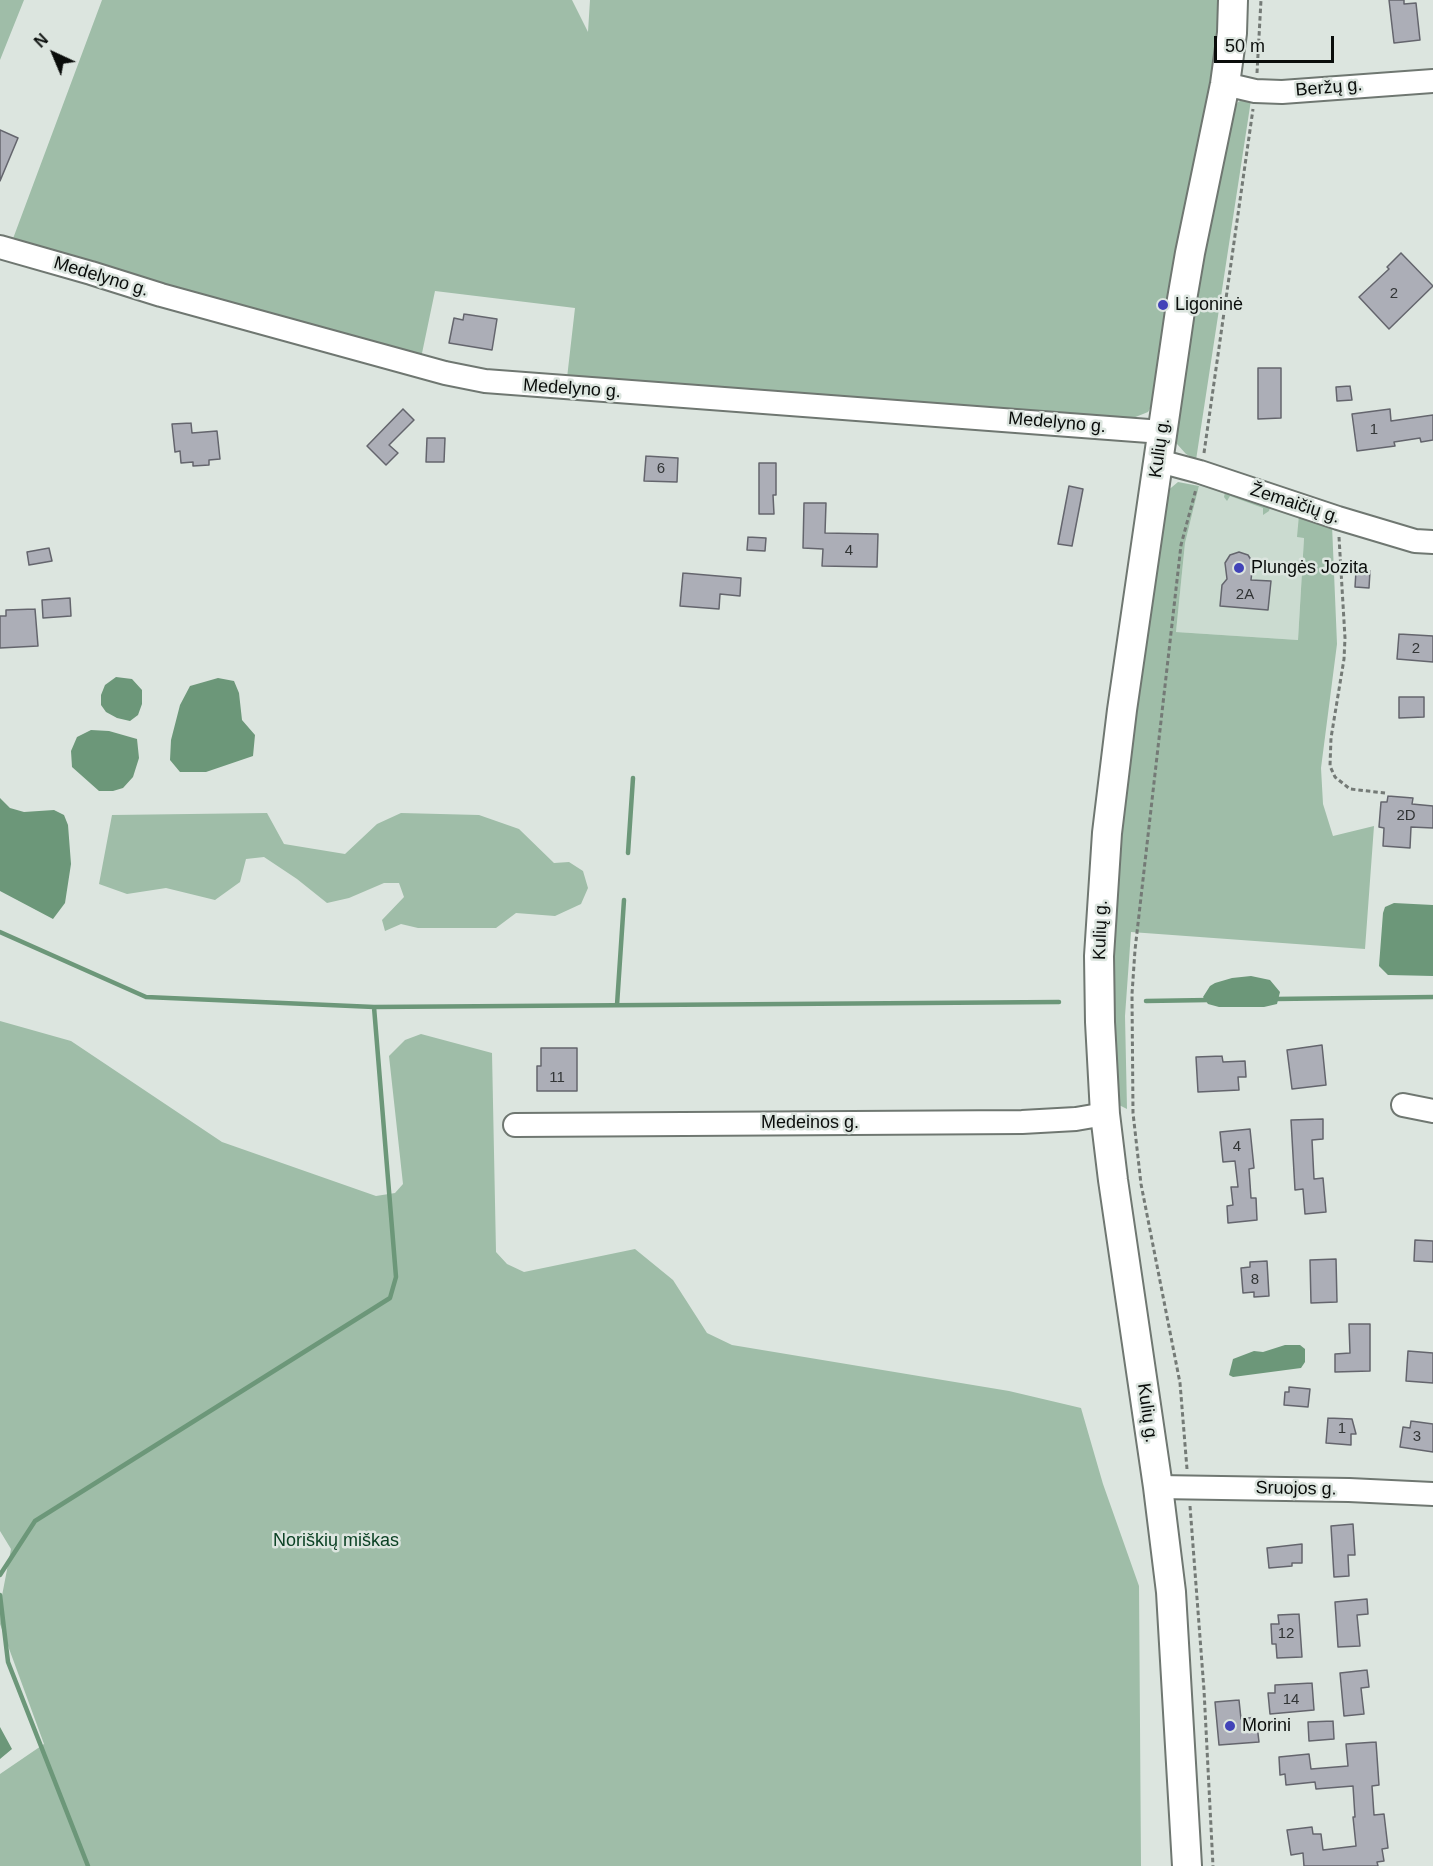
<!DOCTYPE html>
<meta charset="utf-8">
<style>
body{margin:0}
#map{position:relative;width:1433px;height:1866px;overflow:hidden;background:#dce5df;font-family:Helvetica,sans-serif}
canvas{display:block}
.north{position:absolute;left:24px;top:24px;width:60px;height:60px;-webkit-text-stroke:4px #dce5df;paint-order:stroke;rotate:316deg;font-size:16px;font-weight:700;line-height:24px;text-align:center;color:#0a0d0b}
.north::after{content:'';display:block;margin:auto;width:21px;height:27px;background:#0a0d0b;clip-path:polygon(50% 0,100% 100%,50% 72%,0 100%)}
.scale{position:absolute;left:1214px;top:36px;width:120px;height:27px;box-sizing:border-box;border:3px solid #0a0d0b;border-top:0;padding-left:8px;font-size:18px;line-height:21px;white-space:nowrap;color:#0a0d0b;-webkit-text-stroke:4px #dce5df;paint-order:stroke}
</style>
<div id="map">
<canvas width="1433" height="1866"></canvas>
<div class="north">N</div>
<div class="scale">50 m</div>
</div>
<script>
const ctx = document.querySelector('canvas').getContext('2d');
ctx.lineJoin = 'round';
function fill(path, color) { ctx.fillStyle = color; ctx.fill(path, 'evenodd'); }
const poly = rows => new Path2D(rows.map(r => 'M' + r).join(''));
function strokePath(path, color, width, dash) { ctx.strokeStyle = color; ctx.lineWidth = width; ctx.lineCap = dash ? 'butt' : 'round'; ctx.setLineDash(dash || []); ctx.stroke(path); }
function label(font, color, halo, rows, align = 'center') {
  ctx.font = font + ' Helvetica,sans-serif'; ctx.lineWidth = 5; ctx.setLineDash([]); ctx.textBaseline = 'middle'; ctx.strokeStyle = halo; ctx.fillStyle = color; for (const [text, x, y, turn = 0] of rows) {
    ctx.save(); ctx.translate(x, y); ctx.rotate((+turn || 0) * Math.PI / 180); ctx.textAlign = isNaN(turn) ? turn : align; if (halo) ctx.strokeText(text, 0, 0); ctx.fillText(text, 0, 0); ctx.restore();
  }
}
fill(poly([
 [1201,479,1299,515,1304,537,1298,640,1176,632,1185,543]
]), '#cbdbd0');
fill(poly([
 [0,0,24,0,0,60],
 [102,0,572,0,588,32,590,0,1219,0,1214,73,1154,402,1148,412,1133,418,567,378,575,308,435,291,421,358,11,244],
 [1244,99,1251,100,1196,460,1186,454,1177,444,1175,435,1179,388,1225,135,1230,135,1234,110,1238,102],
 [1178,482,1199,486,1185,543,1176,632,1298,640,1304,538,1297,537,1299,515,1332,525,1337,644,1321,768,1323,804,1333,836,1374,826,1365,949,1131,932,1125,1016,1127,1109,1117,1104,1110,1060,1115,842,1166,492],
 [1225,492,1270,507,1269,511,1263,515,1263,508,1230,496,1227,501,1224,497],
 [267,813,284,844,345,854,377,824,401,813,479,815,519,829,554,863,569,862,583,871,588,888,581,904,555,916,516,913,496,928,418,928,401,924,385,931,382,920,404,897,399,883,384,883,349,898,327,903,297,879,264,857,246,859,240,882,215,900,166,888,127,894,99,884,112,815],
 [0,1021,71,1041,222,1142,376,1196,395,1193,403,1184,389,1056,405,1040,421,1034,492,1053,496,1252,507,1264,524,1272,635,1249,673,1280,707,1333,732,1345,1009,1391,1081,1408,1103,1484,1139,1586,1141,1866,0,1866,0,1774,44,1744,0,1624,0,1606,11,1549,0,1531]
]), '#9fbda8');
fill(poly([
 [116,677,132,679,142,690,142,704,138,715,130,721,117,718,106,712,101,705,101,695,105,685],
 [218,678,234,681,239,693,242,720,255,735,253,756,206,772,180,772,170,760,171,740,180,705,190,686],
 [91,730,109,731,137,739,139,758,133,777,123,788,113,791,99,791,72,767,71,751,77,737],
 [0,798,10,808,24,812,54,810,64,815,68,825,71,864,65,903,53,919,0,891],
 [1394,903,1433,905,1433,976,1388,975,1379,966,1383,913,1385,907],
 [1251,976,1270,980,1280,992,1277,1004,1264,1007,1219,1007,1208,1004,1203,997,1210,986,1215,983,1232,978],
 [1285,1345,1300,1345,1305,1349,1305,1362,1301,1368,1233,1377,1229,1375,1233,1359,1254,1351,1263,1352],
 [0,1727,12,1749,0,1759]
]), '#6c9779');
strokePath(poly([
 [628,853,633,778],
 [0,932,146,997,374,1007,1059,1002],
 [1275,999,1433,997],
 [1146,1001,1209,1000],
 [617,1005,624,900],
 [0,1575,35,1521,390,1298,396,1277,374,1007],
 [0,1595,8,1662,88,1866]
]), '#6c9779', 4.5);
const building = poly([
 [1389,0,1404,0,1404,4,1416,3,1420,40,1394,43,1389,0],
 [0,130,18,138,0,181,0,130],
 [1401,253,1433,286,1389,329,1359,297,1389,269,1387,267,1401,253],
 [464,314,497,319,492,350,449,343,454,318,463,320,464,314],
 [1258,368,1281,368,1281,418,1258,419,1258,368],
 [1350,386,1352,400,1337,401,1336,387,1350,386],
 [403,409,414,420,389,445,398,453,386,465,367,446,403,409],
 [1390,409,1391,421,1433,415,1433,440,1421,442,1420,438,1394,442,1395,446,1357,451,1352,414,1390,409],
 [191,423,192,433,217,431,220,459,209,460,209,465,193,466,193,462,181,463,180,451,175,452,172,424,191,423],
 [427,438,445,438,444,462,426,462,427,438],
 [646,456,678,458,677,482,644,481,646,456],
 [759,463,776,463,776,495,773,495,774,514,759,514,759,463],
 [1069,486,1083,489,1072,546,1058,544,1069,486],
 [804,503,826,503,825,533,878,534,877,567,822,566,823,549,803,548,804,503],
 [748,537,766,538,765,551,747,550,748,537],
 [49,548,52,561,29,565,27,552,49,548],
 [1239,552,1248,555,1253,563,1251,580,1271,581,1268,610,1220,606,1222,585,1227,579,1225,563,1230,555,1239,552],
 [1356,571,1370,571,1369,588,1355,587,1356,571],
 [683,573,741,578,740,596,720,594,719,609,680,606,683,573],
 [70,598,71,616,43,618,42,600,70,598],
 [35,609,38,646,0,648,0,616,6,616,6,610,35,609],
 [1399,634,1433,636,1433,662,1397,659,1399,634],
 [1399,697,1424,697,1424,717,1399,718,1399,697],
 [1388,796,1413,798,1412,804,1433,806,1433,828,1411,827,1410,848,1383,846,1384,828,1379,827,1381,802,1387,802,1388,796],
 [1322,1045,1326,1085,1292,1089,1287,1050,1322,1045],
 [541,1048,577,1048,577,1091,537,1091,537,1066,541,1066,541,1048],
 [1222,1056,1223,1062,1245,1061,1246,1077,1238,1077,1239,1090,1198,1092,1196,1057,1222,1056],
 [1323,1119,1323,1139,1312,1140,1314,1179,1323,1178,1326,1212,1305,1214,1303,1189,1295,1190,1291,1120,1323,1119],
 [1250,1129,1254,1168,1249,1169,1251,1198,1256,1198,1257,1220,1228,1223,1227,1206,1233,1205,1231,1187,1238,1187,1235,1161,1223,1162,1220,1132,1250,1129],
 [1415,1240,1433,1241,1433,1262,1414,1261,1415,1240],
 [1336,1259,1337,1302,1311,1303,1310,1260,1336,1259],
 [1267,1261,1269,1296,1254,1297,1254,1292,1243,1293,1241,1268,1250,1267,1250,1262,1267,1261],
 [1349,1324,1370,1324,1370,1371,1335,1372,1335,1354,1350,1353,1349,1324],
 [1408,1351,1433,1353,1433,1383,1406,1381,1408,1351],
 [1289,1387,1310,1389,1308,1407,1284,1405,1285,1392,1289,1392,1289,1387],
 [1328,1418,1352,1419,1356,1434,1351,1434,1351,1445,1326,1443,1328,1418],
 [1411,1421,1433,1424,1433,1452,1400,1447,1403,1427,1410,1428,1411,1421],
 [1353,1524,1355,1555,1348,1555,1349,1576,1334,1577,1331,1526,1353,1524],
 [1302,1544,1302,1563,1292,1563,1292,1566,1269,1568,1267,1548,1302,1544],
 [1367,1599,1368,1614,1357,1615,1360,1646,1338,1647,1335,1602,1367,1599],
 [1299,1614,1302,1657,1277,1658,1276,1644,1272,1644,1271,1624,1279,1624,1278,1615,1299,1614],
 [1367,1670,1369,1687,1361,1688,1364,1714,1344,1716,1340,1673,1367,1670],
 [1312,1683,1314,1710,1270,1714,1268,1693,1275,1693,1275,1685,1312,1683],
 [1239,1700,1241,1719,1256,1717,1259,1742,1219,1745,1215,1702,1239,1700],
 [1333,1721,1334,1739,1309,1741,1308,1722,1333,1721],
 [1376,1742,1379,1785,1372,1786,1374,1815,1384,1814,1388,1848,1382,1849,1384,1861,1377,1862,1378,1866,1304,1866,1303,1853,1291,1855,1287,1830,1312,1827,1313,1834,1321,1834,1323,1850,1356,1846,1353,1817,1355,1817,1353,1786,1316,1789,1315,1782,1286,1785,1285,1774,1280,1775,1279,1757,1309,1754,1311,1769,1348,1766,1346,1744,1376,1742]
]);
fill(building, '#acaeb7');
strokePath(building, '#64656d', 1.5);
const minor = poly([
 [1225,84,1255,91,1282,92,1433,81],
 [0,247,91,273,161,295,445,373,485,381,1162,432],
 [1159,461,1200,472,1338,518,1415,541,1433,542],
 [1403,1105,1433,1111],
 [515,1125,1022,1122,1076,1119,1105,1114],
 [1158,1487,1349,1490,1433,1494]
]);
const major = poly([
 [1187,1866,1171,1592,1158,1487,1113,1180,1105,1114,1100,1022,1099,956,1107,833,1122,710,1180,311,1190,253,1225,84,1232,33,1233,0]
]);
strokePath(minor, '#6f7771', 26);
strokePath(major, '#6f7771', 32);
strokePath(poly([
 [1257,73,1261,0],
 [1204,453,1253,109],
 [1339,537,1345,638,1344,659,1331,738,1330,766,1335,777,1350,789,1385,793],
 [1187,1469,1180,1383,1141,1184,1133,1113,1132,994,1135,950,1181,545,1196,489],
 [1190,1506,1204,1690,1213,1866]
]), '#747a76', 3, [4.5, 3]);
strokePath(minor, '#fff', 22);
strokePath(major, '#fff', 28);
for (const [x, y, r, color] of [
 [1163,305,6,"#4243b8"],
 [1239,568,6,"#4243b8"],
 [1230,1726,6,"#4243b8"]
]) { const dot = new Path2D(); dot.arc(x, y, r, 0, 2 * Math.PI); ctx.fillStyle = color; ctx.fill(dot); strokePath(dot, '#dce5df', 2); }
label('15px', '#323536', null, [
 ["2",1394,294],
 ["1",1374,430],
 ["6",661,469],
 ["4",849,551],
 ["2A",1245,595],
 ["2",1416,649],
 ["2D",1406,816],
 ["11",557,1078],
 ["4",1237,1147],
 ["8",1255,1280],
 ["1",1342,1429],
 ["3",1417,1437],
 ["12",1286,1634],
 ["14",1291,1700]
]);
label('18px', '#0a0d0b', '#dce5df', [
 ["Beržų g.",1329,88,-5],
 ["Medelyno g.",101,277,17],
 ["Medelyno g.",572,389,4],
 ["Medelyno g.",1057,423,5],
 ["Kulių g.",1160,448,-82],
 ["Žemaičių g.",1295,504,18],
 ["Kulių g.",1101,930,-88],
 ["Medeinos g.",810,1123],
 ["Kulių g.",1147,1413,82],
 ["Sruojos g.",1296,1489,1]
]);
label('18px', '#0a0d0b', '#dce5df', [
 ["Ligoninė",1175,305],
 ["Plungės Jozita",1251,568],
 ["Morini",1242,1726]
], 'left');
label('18px', '#0b4124', '#dce5df', [
 ["Noriškių miškas",336,1541]
]);
</script>
